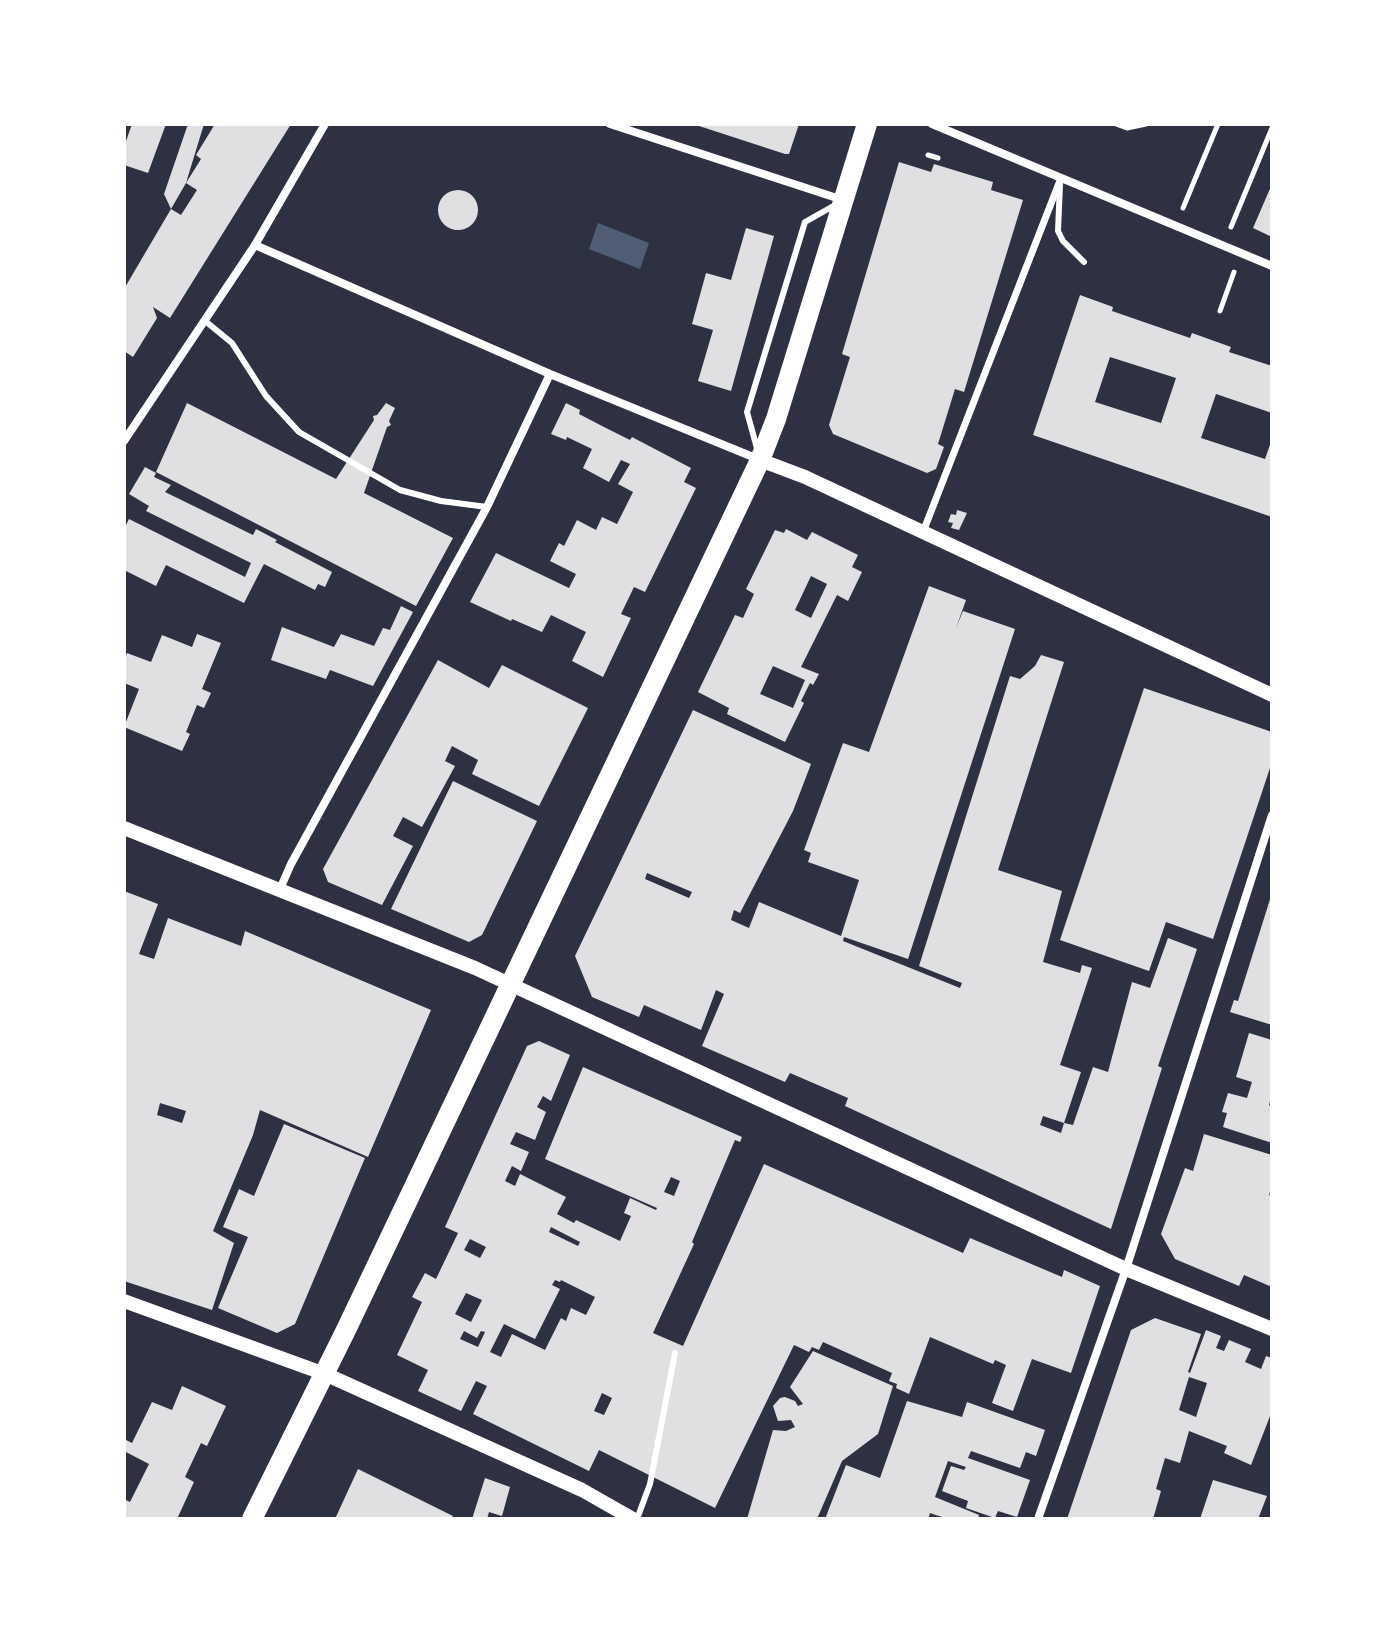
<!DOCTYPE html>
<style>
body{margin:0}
#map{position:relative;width:1396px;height:1643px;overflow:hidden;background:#2d3142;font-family:"Playfair Display",serif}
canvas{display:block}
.frame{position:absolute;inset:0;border:126px solid #fff;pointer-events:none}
</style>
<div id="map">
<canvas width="1396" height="1643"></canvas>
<div class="frame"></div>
</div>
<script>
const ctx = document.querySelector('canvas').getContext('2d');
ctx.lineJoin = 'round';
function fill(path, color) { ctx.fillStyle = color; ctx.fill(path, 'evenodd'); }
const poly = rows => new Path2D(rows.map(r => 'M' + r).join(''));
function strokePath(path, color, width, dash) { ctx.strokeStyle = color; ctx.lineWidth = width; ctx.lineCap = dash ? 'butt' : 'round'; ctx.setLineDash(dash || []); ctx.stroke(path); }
fill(poly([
 [598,223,649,243,640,269,589,249]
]), '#4f5d75');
fill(poly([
 [132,124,166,124,148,173,124,165,124,147],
 [188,124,204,124,186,183,171,209,181,215,197,190,186,183,201,159,196,155,215,124,291,124,170,318,153,307,157,318,133,357,124,351,124,289,171,209,164,194],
 [693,124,799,124,789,154,785,154],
 [899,162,931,172,934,164,993,182,991,190,1023,200,964,392,955,389,938,444,944,447,936,469,927,473,833,434,829,425,850,357,842,354],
 [1272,184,1272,237,1253,228],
 '438 210a20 20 0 1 1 40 0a20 20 0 1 1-40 0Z',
 [746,228,774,236,731,391,698,381,713,330,692,324,706,273,731,280],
 [1080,295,1113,307,1112,311,1190,338,1192,333,1231,347,1229,352,1272,366,1272,413,1216,394,1201,438,1265,459,1272,439,1272,517,1033,435],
 [1110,357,1176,378,1161,423,1095,402],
 [187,403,336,479,374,420,373,416,377,415,386,403,395,408,389,421,391,425,387,427,364,493,453,538,416,606,156,472],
 [566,403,580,410,579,414,604,427,630,440,632,437,691,468,684,482,696,488,645,592,634,587,621,614,631,618,603,677,572,661,586,632,551,615,542,632,512,619,511,621,470,602,496,553,569,588,576,574,550,561,559,543,564,546,577,520,596,530,602,517,617,524,633,492,618,484,630,464,621,460,609,482,583,468,592,449,567,437,566,440,551,434],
 [145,467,156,473,154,477,171,485,165,492,253,535,256,529,277,540,275,542,332,572,325,587,318,584,315,590,264,564,244,603,166,565,156,586,124,570,124,529,129,519,245,577,251,563,146,511,149,506,129,494],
 [957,510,967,513,959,530,951,528,953,523,948,522,951,514,956,515],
 [786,529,807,540,812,532,858,555,852,567,862,572,848,601,837,595,801,667,819,674,813,685,810,683,801,701,804,703,785,742,727,714,729,708,698,692,735,615,743,618,754,594,746,589,775,530,784,533],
 [811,576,827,584,811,618,795,610],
 [773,666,805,680,793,708,760,694],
 [929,586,966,600,956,628,963,611,1015,629,908,959,844,937,843,941,960,988,962,983,919,966,1010,676,1020,679,1035,666,1041,655,1064,662,998,870,1062,891,1043,962,1080,973,1082,965,1092,968,1060,1065,1081,1072,1064,1123,1043,1116,1040,1125,1061,1133,1064,1123,1073,1125,1093,1067,1108,1072,1132,982,1150,988,1168,938,1197,949,1158,1066,1162,1068,1111,1229,845,1106,848,1098,790,1073,785,1082,702,1046,724,994,716,990,701,1030,644,1005,639,1017,592,997,575,956,693,710,811,764,793,811,740,913,734,910,731,920,749,928,759,902,841,936,859,880,808,862,811,853,804,850,843,743,869,752],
 [647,873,692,892,689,898,645,879],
 [401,606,413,612,373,686,330,670,326,679,271,660,282,627,334,647,341,634,374,646,383,628,390,630],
 [197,634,221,643,202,689,211,693,204,708,197,705,186,732,190,734,182,751,124,727,139,689,124,683,124,660,127,653,151,662,162,635,192,647],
 [438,660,489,688,502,665,588,708,539,806,472,774,478,760,452,746,445,761,455,766,422,827,403,817,393,836,413,846,382,905,328,882,323,869],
 [1144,688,1272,732,1272,762,1213,939,1166,922,1149,971,1060,940],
 [453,781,537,821,482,935,469,942,391,909],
 [124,891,158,904,139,954,154,959,168,918,241,946,245,931,431,1010,368,1157,260,1110,253,1135,213,1231,234,1243,212,1310,124,1281],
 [160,1103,186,1111,182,1123,157,1115],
 [1272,893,1272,1025,1230,1012,1234,1000,1238,1001],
 [1249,1033,1272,1040,1272,1095,1269,1105,1272,1106,1272,1143,1223,1127,1227,1113,1222,1112,1228,1093,1247,1098,1252,1082,1236,1077],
 [539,1041,570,1055,551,1101,543,1096,537,1107,546,1112,535,1140,516,1132,510,1144,529,1152,521,1171,512,1166,505,1181,515,1186,520,1174,566,1197,557,1214,574,1223,576,1220,620,1241,631,1216,624,1213,630,1198,656,1210,657,1208,545,1159,583,1067,742,1137,740,1142,735,1140,729,1154,692,1242,694,1244,653,1333,683,1346,764,1164,963,1253,970,1238,1062,1277,1064,1270,1100,1286,1071,1373,1032,1359,1013,1411,992,1403,1006,1365,995,1360,993,1364,930,1337,909,1394,896,1388,897,1384,889,1381,892,1373,823,1342,819,1350,812,1347,809,1352,794,1345,715,1508,599,1450,589,1471,473,1414,487,1386,476,1381,461,1411,418,1391,428,1370,397,1355,422,1302,412,1297,425,1273,436,1279,458,1233,445,1227,527,1046],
 [671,1177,680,1181,674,1196,664,1192],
 [551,1227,580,1242,578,1246,549,1232],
 [470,1239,486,1247,480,1258,464,1250],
 [555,1280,560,1282,561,1280,595,1297,586,1315,571,1308,566,1321,561,1318,545,1350,512,1334,501,1357,490,1352,504,1324,535,1339,560,1289,552,1285],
 [466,1293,482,1300,471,1322,455,1314],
 [464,1331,477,1338,481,1331,485,1332,478,1347,460,1339],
 [602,1393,612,1398,604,1415,594,1411],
 [284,1124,365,1158,295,1324,277,1333,218,1308,248,1237,223,1227,239,1189,254,1196],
 [1204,1134,1272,1155,1272,1186,1269,1195,1272,1195,1272,1287,1244,1275,1239,1286,1175,1259,1161,1234,1185,1168,1193,1171],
 [1155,1318,1201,1334,1188,1372,1190,1373,1206,1330,1221,1336,1216,1348,1224,1351,1229,1340,1251,1349,1245,1362,1261,1369,1266,1356,1272,1358,1272,1411,1251,1465,1224,1453,1227,1446,1189,1431,1180,1463,1165,1458,1156,1489,1161,1491,1153,1519,1067,1519,1131,1330],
 [1189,1377,1207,1383,1196,1417,1179,1410],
 [813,1351,893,1386,878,1434,842,1461,817,1519,747,1519,773,1430,786,1431,795,1427,791,1420,778,1421,773,1406,780,1398,785,1397,795,1401,798,1406,803,1404,790,1387],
 [182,1386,226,1406,207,1446,201,1443,185,1477,194,1482,177,1519,124,1519,124,1499,130,1502,149,1464,124,1451,124,1439,132,1443,152,1402,172,1410],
 [907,1401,962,1417,967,1402,1045,1430,1036,1456,1026,1452,1020,1468,971,1451,968,1458,1030,1480,1017,1517,998,1511,995,1518,966,1508,968,1501,942,1491,951,1466,964,1470,966,1467,948,1461,935,1497,979,1515,978,1519,948,1519,930,1513,928,1519,825,1519,846,1465,880,1478],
 [358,1469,453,1516,451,1519,335,1519],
 [485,1478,510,1487,502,1516,489,1512,487,1519,472,1519],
 [1213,1480,1267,1496,1258,1519,1200,1519]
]), '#e0e0e3');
strokePath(poly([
 [1116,124,1127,128,1146,124],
 [928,155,938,158],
 [1183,208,1218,124],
 [1231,227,1272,128],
 [1220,311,1234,272]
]), '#fff', 5);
strokePath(poly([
 [1060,184,1058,231,1063,241,1084,262],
 [204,320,232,343,266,396,299,432,400,490,441,501,487,507],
 [758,452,747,412,805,222,837,204],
 [637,1519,650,1484,675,1353]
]), '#fff', 6);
strokePath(poly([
 [923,532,1061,178]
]), '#fff', 7);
strokePath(poly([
 [610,124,843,200],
 [932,124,1272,266],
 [255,245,550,374,758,459],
 [124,441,255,245,325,124],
 [280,889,291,864,487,507,550,374],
 [1038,1519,1126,1269,1272,815]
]), '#fff', 8);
strokePath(poly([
 [760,460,805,477,1272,695],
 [124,828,475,968,1126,1269,1272,1329],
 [124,1301,325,1374,582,1490,633,1519]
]), '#fff', 14);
strokePath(poly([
 [252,1519,346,1330,760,460,776,419,867,124]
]), '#fff', 20);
</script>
